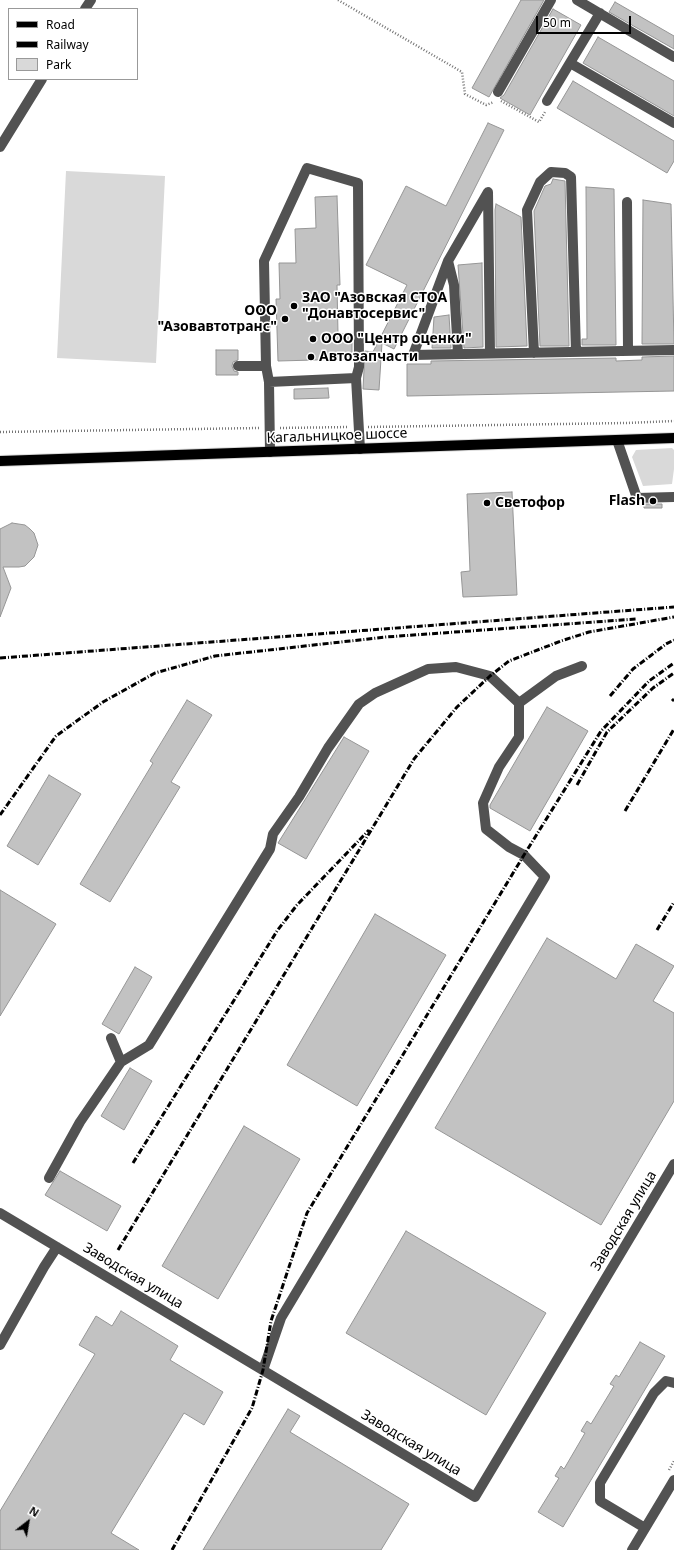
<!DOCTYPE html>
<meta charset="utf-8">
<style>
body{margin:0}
#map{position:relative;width:674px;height:1550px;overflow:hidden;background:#fff;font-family:"Noto Sans",sans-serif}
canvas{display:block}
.legend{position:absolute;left:8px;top:8px;width:130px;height:72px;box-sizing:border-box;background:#fff;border:1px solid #999;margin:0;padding:5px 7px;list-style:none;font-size:12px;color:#000}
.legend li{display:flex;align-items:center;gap:8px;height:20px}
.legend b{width:20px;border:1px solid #999}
.north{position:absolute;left:8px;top:1502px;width:40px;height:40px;-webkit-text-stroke:3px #fff;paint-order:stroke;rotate:31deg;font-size:11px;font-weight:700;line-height:16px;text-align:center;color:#000}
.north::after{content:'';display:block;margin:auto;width:14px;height:18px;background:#000;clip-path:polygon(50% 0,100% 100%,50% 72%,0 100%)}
.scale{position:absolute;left:536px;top:16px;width:95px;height:18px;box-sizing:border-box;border:2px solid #000;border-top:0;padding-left:5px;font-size:12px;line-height:14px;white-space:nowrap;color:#000;-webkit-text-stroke:3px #fff;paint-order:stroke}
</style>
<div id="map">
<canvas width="674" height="1550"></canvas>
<ul class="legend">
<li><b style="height:5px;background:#000"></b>Road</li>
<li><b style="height:5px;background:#000"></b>Railway</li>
<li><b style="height:11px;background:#d9d9d9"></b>Park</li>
</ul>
<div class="north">N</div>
<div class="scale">50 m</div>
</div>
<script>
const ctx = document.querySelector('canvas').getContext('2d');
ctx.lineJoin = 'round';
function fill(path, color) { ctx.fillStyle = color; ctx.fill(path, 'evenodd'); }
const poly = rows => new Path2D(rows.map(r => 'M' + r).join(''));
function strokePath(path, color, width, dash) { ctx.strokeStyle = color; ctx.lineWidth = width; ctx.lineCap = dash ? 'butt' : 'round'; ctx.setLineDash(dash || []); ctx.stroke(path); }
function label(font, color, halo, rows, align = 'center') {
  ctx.font = font + ' "Noto Sans",sans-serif'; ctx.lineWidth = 3; ctx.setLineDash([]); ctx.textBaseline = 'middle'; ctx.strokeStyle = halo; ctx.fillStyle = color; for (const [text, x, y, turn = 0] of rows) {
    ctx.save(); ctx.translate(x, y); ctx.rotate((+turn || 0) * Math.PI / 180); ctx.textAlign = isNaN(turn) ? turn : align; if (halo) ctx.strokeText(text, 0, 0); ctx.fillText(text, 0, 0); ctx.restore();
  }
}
fill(poly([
 [66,171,165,176,156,363,57,358],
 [672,448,674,450,674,469,672,484,643,486,632,457,636,450]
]), '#d9d9d9');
const building = poly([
 [521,0,544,0,489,97,472,88,521,0],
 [615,2,674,36,674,49,609,12,615,2],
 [553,9,581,25,530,115,500,98,504,95,553,9],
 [598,37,674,81,674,116,583,63,598,37],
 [573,81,674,141,674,161,667,173,557,108,573,81],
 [488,123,504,130,394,349,382,343,379,390,363,389,365,351,373,352,407,285,366,265,406,186,446,206,488,123],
 [553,179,565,181,569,346,540,346,534,211,545,186,551,184,553,179],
 [586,187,614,189,616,345,582,345,582,339,587,339,586,187],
 [337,196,340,285,337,285,338,334,352,334,352,359,278,361,276,299,280,299,279,263,296,263,295,229,316,228,315,197,337,196],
 [643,200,671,204,674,344,642,344,643,200],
 [496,204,521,217,527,346,496,347,495,210,496,204],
 [482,263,483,347,464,348,458,265,482,263],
 [449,315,451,348,432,348,434,317,449,315],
 [216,350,238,350,238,360,233,362,232,366,234,371,238,372,238,375,216,375,216,350],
 [674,356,674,391,407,396,407,364,431,364,431,361,616,358,616,361,642,360,642,357,674,356],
 [328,388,329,398,294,399,294,389,328,388],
 [512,492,517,595,463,597,461,572,470,571,467,494,512,492],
 [644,504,662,504,662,508,644,508,644,504],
 [12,523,25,525,30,529,34,533,38,545,34,557,25,566,19,567,3,567,11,588,0,617,0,529,12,523],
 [187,700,212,715,171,782,180,787,110,902,80,884,153,763,150,761,187,700],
 [547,707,588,731,530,831,490,808,490,805,547,707],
 [344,737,369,751,306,859,278,843,344,737],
 [49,775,81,794,38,865,7,846,49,775],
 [0,890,56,924,0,1016,0,890],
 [375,914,446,955,357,1106,287,1065,375,914],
 [547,938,616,979,636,944,674,966,653,1001,674,1013,674,1101,601,1225,435,1128,547,938],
 [135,967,152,977,119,1034,102,1024,135,967],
 [130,1068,152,1081,124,1130,101,1116,130,1068],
 [244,1126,300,1159,218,1299,162,1266,244,1126],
 [60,1171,121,1206,107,1231,45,1195,60,1171],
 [406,1231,546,1313,486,1415,346,1333,406,1231],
 [121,1311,178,1346,170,1360,223,1392,204,1425,184,1413,111,1533,139,1550,0,1550,0,1511,95,1354,79,1345,96,1316,112,1326,121,1311],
 [640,1342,665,1356,563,1527,538,1512,559,1478,555,1476,561,1466,564,1469,585,1433,581,1431,587,1421,591,1424,614,1386,610,1384,616,1375,619,1377,640,1342],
 [288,1409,300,1416,290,1432,409,1504,381,1550,203,1550,288,1409]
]);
fill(building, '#c2c2c2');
strokePath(building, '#969696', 1);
const major = poly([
 [0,461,674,438]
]);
strokePath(major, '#dbdbdb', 12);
strokePath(poly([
 [338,0,462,72,465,94,486,105,494,102],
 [501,101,539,122,545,112],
 [368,427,626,423,674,421],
 [280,428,349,427],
 [0,432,259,428],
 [669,1470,674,1461]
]), '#747474', 2.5, [1, 2]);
strokePath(poly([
 [577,0,674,57],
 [85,9,91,0],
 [570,63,674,123],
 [498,92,551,0],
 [547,101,600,13],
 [0,147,42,79],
 [627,202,628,351],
 [448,261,454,285,458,354],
 [490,353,488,192,448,261,413,355,674,350],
 [534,353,527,210,540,182,551,172,565,173,571,177,576,352],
 [238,366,266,366],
 [269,382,266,366,264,261,307,168,358,183,359,367,356,378],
 [617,440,637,498,674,497],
 [270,452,269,382,356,378,360,449],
 [111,1038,121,1062,149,1045,270,849,273,834,299,797,328,748,359,704,375,693,428,669,456,667,490,676,519,703,556,676,582,666],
 [49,1178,80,1122,121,1062],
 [0,1213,475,1497,674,1164],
 [0,1345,44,1267,57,1247],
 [263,1370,281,1318,545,877,524,855,509,847,486,829,483,803,499,767,519,737,519,703],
 [645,1528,600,1501,600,1483,654,1393,666,1381,674,1383],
 [632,1550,674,1480]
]), '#525252', 10);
strokePath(major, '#000', 10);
strokePath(poly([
 [0,658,674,607],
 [610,696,633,669,666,644,674,640],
 [672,701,674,699],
 [577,785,607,732,653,688,674,673],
 [625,811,674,729],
 [0,815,56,736,103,702,155,673,215,656,386,637,636,619],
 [657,930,674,902],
 [133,1163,277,931,297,905,369,830],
 [118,1250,414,759,457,707,490,676,509,661,561,641,589,632,674,617],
 [172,1550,252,1408,263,1370,271,1321,307,1213,524,855,601,731,649,681,674,663]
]), '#000', 3, [6, 2, 1, 2]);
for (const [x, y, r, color] of [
 [294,306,4,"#000"],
 [285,319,4,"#000"],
 [313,339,4,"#000"],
 [311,357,4,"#000"],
 [653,501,4,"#000"],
 [487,503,4,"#000"]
]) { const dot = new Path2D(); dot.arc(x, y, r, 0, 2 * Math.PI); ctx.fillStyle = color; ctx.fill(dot); strokePath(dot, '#fff', 1.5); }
label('bold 14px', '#000', '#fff', [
 ["ЗАО \"Азовская СТОА",302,298],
 ["\"Донавтосервис\"",302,314],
 ["ООО",277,311,"right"],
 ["\"Азовавтотранс\"",277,327,"right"],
 ["ООО \"Центр оценки\"",321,339],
 ["Автозапчасти",319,357],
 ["Flash",645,501,"right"],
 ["Светофор",495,503]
], 'left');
label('14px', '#000', '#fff', [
 ["Кагальницкое шоссе",337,436,-2],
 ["Заводская улица",624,1221,-59],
 ["Заводская улица",133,1276,31],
 ["Заводская улица",411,1443,31]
]);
</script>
